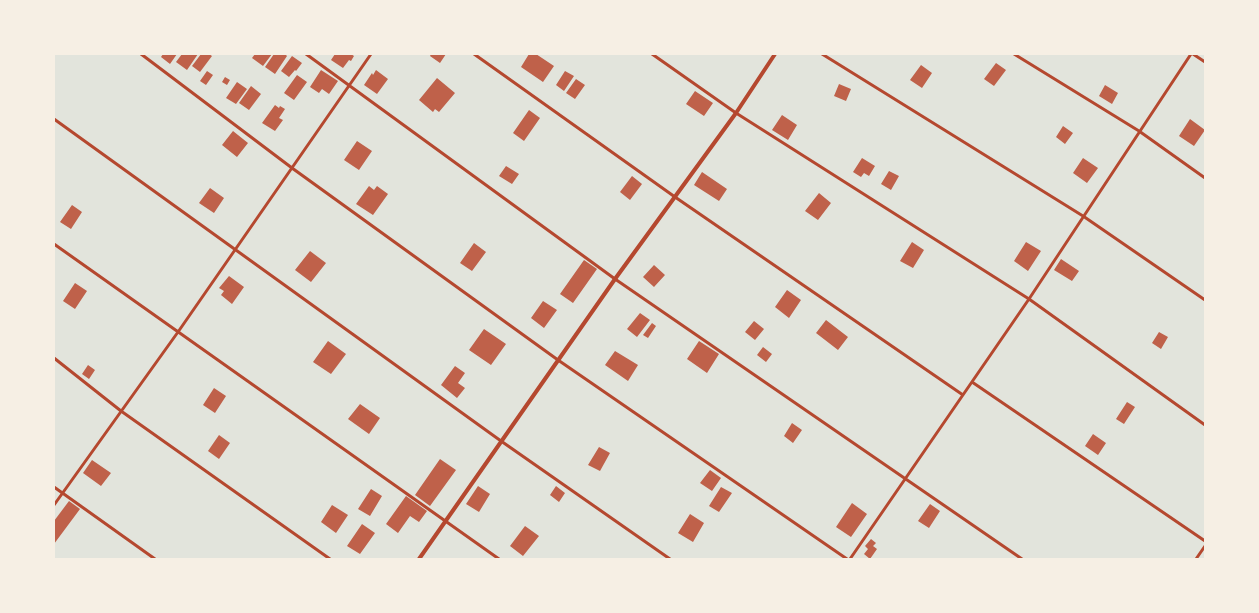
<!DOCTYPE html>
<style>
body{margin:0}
#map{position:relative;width:1259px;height:613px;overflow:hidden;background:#f6efe4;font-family:"Nunito Sans",sans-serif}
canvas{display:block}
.frame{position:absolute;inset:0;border:55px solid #f6efe4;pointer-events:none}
</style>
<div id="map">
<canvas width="1259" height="613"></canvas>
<div class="frame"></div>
</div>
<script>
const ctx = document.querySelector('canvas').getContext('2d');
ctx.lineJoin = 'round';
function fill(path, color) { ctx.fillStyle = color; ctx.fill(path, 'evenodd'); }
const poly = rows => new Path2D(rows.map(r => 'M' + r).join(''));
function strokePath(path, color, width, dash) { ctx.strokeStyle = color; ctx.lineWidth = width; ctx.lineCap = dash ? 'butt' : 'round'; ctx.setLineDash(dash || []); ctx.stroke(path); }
fill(poly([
 [54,54,1205,54,1205,559,54,559]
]), '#e2e4dc');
fill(poly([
 [163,54,177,54,170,64,161,57],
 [182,54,198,54,187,70,176,62],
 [201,54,209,54,212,56,200,72,192,66],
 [255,54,272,54,263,66,252,58],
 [274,54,285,54,287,56,275,74,265,67],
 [335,54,351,54,354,56,351,61,349,60,343,68,331,60],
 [431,54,446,54,440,63,430,56],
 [529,54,536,54,554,66,543,82,521,67],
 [292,56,302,63,296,71,295,70,289,77,281,71],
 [996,63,1006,70,994,86,984,79],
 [921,65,932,73,922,88,910,80],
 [321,70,338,81,329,94,322,89,319,93,310,87],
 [376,70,388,79,377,94,364,85,372,73,373,75],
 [207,71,213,75,206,85,200,81],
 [565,71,574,76,564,91,556,85],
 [297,75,307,82,294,100,284,93],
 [225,77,230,80,227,85,222,82],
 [437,78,455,93,439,112,435,109,433,112,419,100],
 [576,79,585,85,575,99,566,93],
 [237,82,247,89,236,104,226,98],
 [839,84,851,89,846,101,834,96],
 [1105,85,1118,93,1112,104,1099,96],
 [251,86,261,94,249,110,239,103],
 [695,91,713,103,704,116,686,104],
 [275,105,279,108,280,106,285,109,279,118,283,120,275,131,262,123],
 [529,110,540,118,524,141,513,133],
 [782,115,797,125,788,140,772,130],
 [1190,119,1205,130,1194,146,1179,136],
 [1063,126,1073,133,1065,144,1056,137],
 [233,131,248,143,237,157,222,145],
 [357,141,372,151,359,170,344,160],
 [862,158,875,166,869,176,864,173,861,177,853,172],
 [1083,158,1098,168,1087,183,1073,173],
 [506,166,519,174,512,184,499,176],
 [889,171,899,176,891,190,881,184],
 [702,172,727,189,719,201,694,185],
 [632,176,642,184,630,200,620,192],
 [369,186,374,190,377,186,388,194,373,215,356,204],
 [210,188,224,198,214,213,199,203],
 [819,193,831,203,818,220,805,211],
 [72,205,82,212,71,229,60,222],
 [912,242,924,250,913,268,900,261],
 [1026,242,1041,251,1028,271,1014,261],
 [474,243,486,252,472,271,460,263],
 [310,251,326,263,311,282,295,270],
 [1061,259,1079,271,1072,281,1054,270],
 [584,260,597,269,573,303,560,294],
 [654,265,665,275,654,287,643,277],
 [229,276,244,287,232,304,221,295,224,291,219,288],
 [75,283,87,291,75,309,63,301],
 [787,290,801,300,789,318,775,307],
 [543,301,557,310,544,328,531,318],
 [640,313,650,320,637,337,627,329],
 [826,320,848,337,838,350,816,333],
 [754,321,764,329,755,340,745,332],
 [652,323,656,326,648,338,643,335],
 [484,329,506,344,491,365,469,350],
 [1159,332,1168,337,1161,349,1152,343],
 [328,341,346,354,331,374,313,362],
 [699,341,719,354,707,373,687,359],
 [763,347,772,354,766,362,757,355],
 [615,351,638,365,628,381,605,365],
 [88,365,95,370,89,379,82,374],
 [455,366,465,373,458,383,465,388,457,398,441,385],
 [214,388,226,396,215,413,203,405],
 [1127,402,1135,407,1124,424,1116,419],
 [360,404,380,418,369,434,348,419],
 [792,423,802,430,793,443,784,436],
 [1093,434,1106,443,1098,455,1085,446],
 [219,435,230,443,219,459,208,451],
 [599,447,610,453,600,471,588,465],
 [440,459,456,470,430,506,415,495],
 [92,460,111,473,101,486,83,473],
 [710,470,721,478,712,491,700,483],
 [478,486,490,494,479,512,466,504],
 [556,486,565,493,559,502,550,495],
 [721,487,732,493,719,512,709,506],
 [371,489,382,496,370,516,358,509],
 [406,496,427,511,419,522,410,516,398,533,386,524],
 [69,501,80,509,54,544,54,521],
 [852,503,867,514,851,537,836,527],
 [930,504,940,511,929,528,918,521],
 [332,505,348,515,336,533,321,522],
 [690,514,704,523,693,542,678,533],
 [362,524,375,533,360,554,347,546],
 [525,526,539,536,523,556,510,546],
 [871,539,876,543,873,546,877,549,870,559,864,554,868,549,865,546]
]), '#bf614a');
strokePath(poly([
 [141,54,292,168,558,360,847,559],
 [306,54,615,279,1022,559],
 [474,54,675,197,963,395],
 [652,54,736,113,1029,299,1205,425],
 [822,54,1083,216,1205,300],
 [1014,54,1139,131,1205,178],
 [1193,54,1205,62],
 [54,119,501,441,670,559],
 [54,244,499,559],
 [54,358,121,411,330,559],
 [972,382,1205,541],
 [54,487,155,559],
 [54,505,178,332,371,54],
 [850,559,1029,299,1191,54],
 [1196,559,1205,546]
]), '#b5482f', 3);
strokePath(poly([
 [419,559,615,279,736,113,775,54]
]), '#b5482f', 4);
</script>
